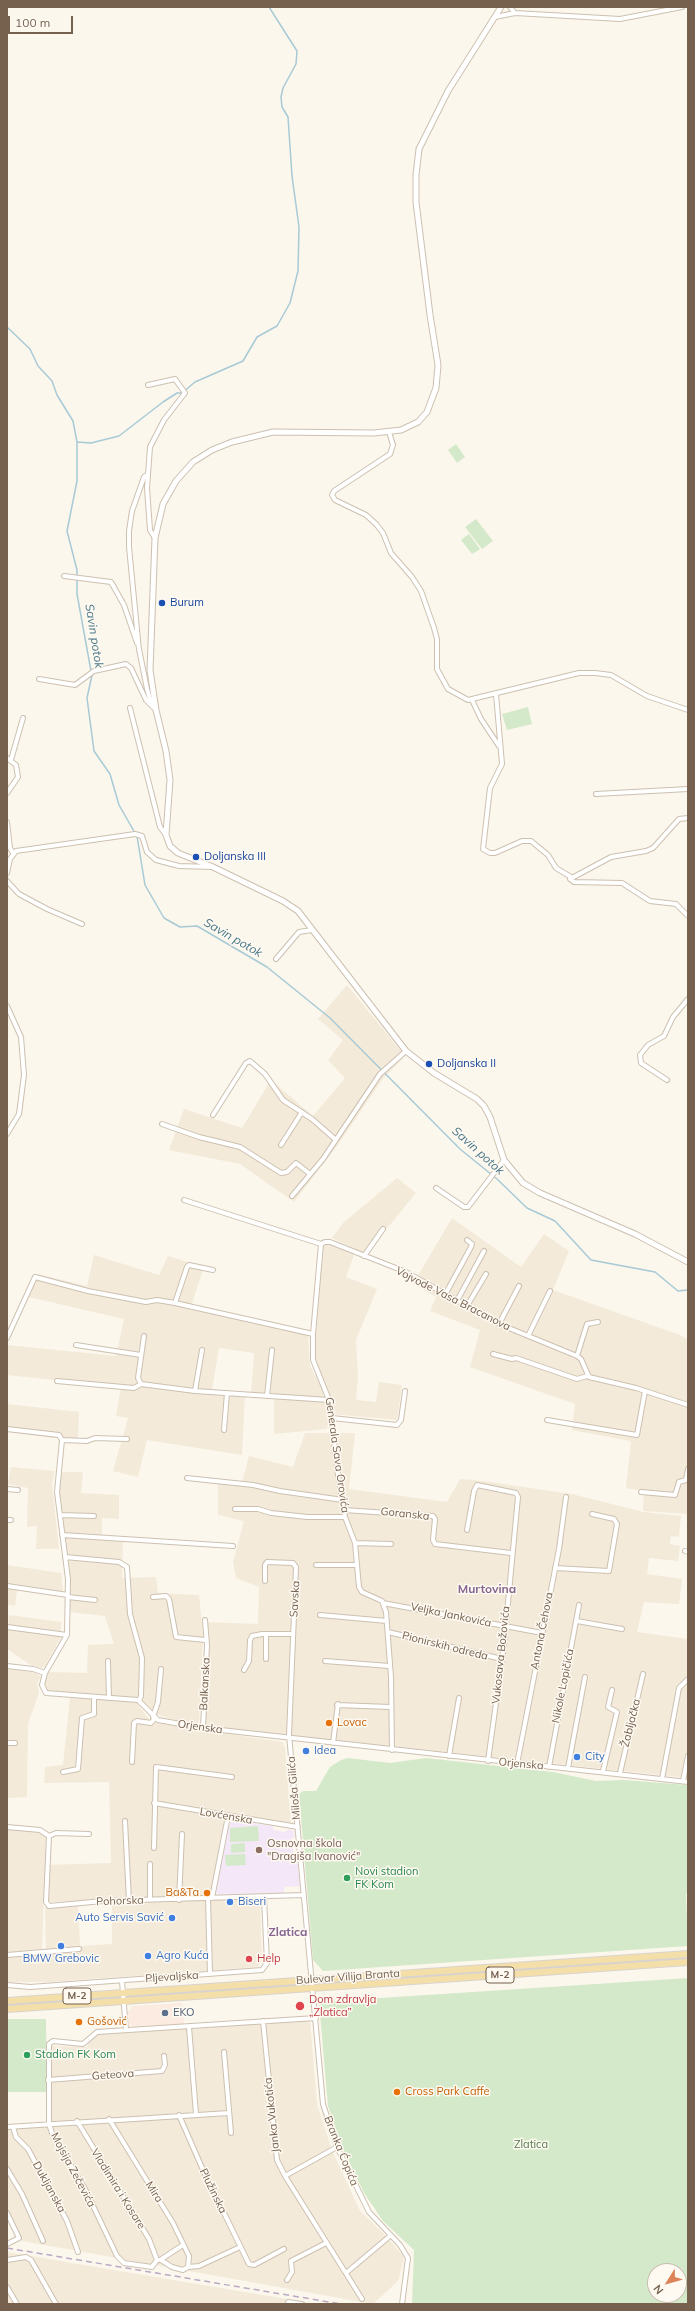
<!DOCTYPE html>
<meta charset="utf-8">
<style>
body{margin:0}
#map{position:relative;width:695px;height:2311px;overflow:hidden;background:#fbf7ec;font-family:Mulish,sans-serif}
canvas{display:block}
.frame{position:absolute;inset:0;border:8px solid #76614f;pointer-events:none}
.north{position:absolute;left:647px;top:2263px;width:40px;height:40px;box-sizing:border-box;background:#fefaf2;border:1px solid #c8bdb1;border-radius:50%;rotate:233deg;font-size:11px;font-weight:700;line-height:16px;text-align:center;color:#76614f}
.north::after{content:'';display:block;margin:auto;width:14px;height:18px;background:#dc835a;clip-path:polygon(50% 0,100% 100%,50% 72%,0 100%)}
.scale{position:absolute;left:8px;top:16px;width:65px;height:18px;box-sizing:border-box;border:2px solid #76614f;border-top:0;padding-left:5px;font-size:12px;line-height:14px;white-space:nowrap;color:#76614f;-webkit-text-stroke:3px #fefaf2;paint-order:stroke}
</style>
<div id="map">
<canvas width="695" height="2311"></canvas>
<div class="frame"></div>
<div class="north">N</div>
<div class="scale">100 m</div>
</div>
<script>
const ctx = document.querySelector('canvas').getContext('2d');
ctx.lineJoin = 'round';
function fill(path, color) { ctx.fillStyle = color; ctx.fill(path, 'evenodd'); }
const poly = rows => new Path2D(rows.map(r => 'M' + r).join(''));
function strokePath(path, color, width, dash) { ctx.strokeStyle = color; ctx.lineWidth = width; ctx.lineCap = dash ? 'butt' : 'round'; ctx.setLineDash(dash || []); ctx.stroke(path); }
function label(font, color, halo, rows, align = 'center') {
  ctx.font = font + ' Mulish,sans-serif'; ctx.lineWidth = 3; ctx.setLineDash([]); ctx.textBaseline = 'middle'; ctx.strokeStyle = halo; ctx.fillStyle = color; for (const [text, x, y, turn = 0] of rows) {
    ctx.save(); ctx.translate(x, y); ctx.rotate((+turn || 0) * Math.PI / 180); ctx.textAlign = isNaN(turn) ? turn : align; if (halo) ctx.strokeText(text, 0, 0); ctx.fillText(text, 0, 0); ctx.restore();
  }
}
fill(poly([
 [347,985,405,1056,382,1080,337,1146,294,1202,240,1164,169,1150,184,1109,242,1128,271,1080,313,1116,345,1078,328,1060,343,1040,318,1019],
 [397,1178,416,1193,366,1254,332,1238,343,1223],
 [452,1218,521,1267,544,1234,569,1251,553,1290,680,1335,688,1340,688,1514,643,1511,644,1491,626,1488,631,1441,572,1430,575,1404,470,1367,480,1330,430,1311,436,1297,413,1284],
 [321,1244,332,1244,354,1255,346,1277,377,1289,356,1340,358,1377,356,1400,376,1402,379,1382,402,1385,397,1420,333,1414,323,1380,315,1363,312,1336],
 [94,1255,159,1275,168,1256,204,1267,191,1306,308,1333,310,1366,322,1388,324,1399,251,1394,254,1353,219,1348,212,1390,245,1392,242,1455,147,1440,138,1477,113,1471,128,1418,116,1416,121,1387,7,1375,7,1345,116,1356,124,1319,29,1297,38,1274,87,1286],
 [274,1399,325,1401,329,1417,327,1429,274,1434],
 [7,1404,79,1412,78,1438,53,1438,7,1432],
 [305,1433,355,1433,349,1489,447,1502,460,1479,475,1480,572,1494,643,1512,681,1516,679,1537,671,1536,670,1544,680,1546,678,1561,649,1558,647,1574,682,1579,679,1604,644,1602,637,1632,688,1639,688,1778,204,1726,205,1622,258,1624,259,1587,236,1578,233,1562,244,1521,218,1515,218,1481,242,1482,249,1456,293,1467],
 [11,1467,55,1471,52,1483,59,1549,36,1549,37,1526,27,1527,28,1488,8,1484],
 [61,1472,83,1472,81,1493,119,1495,119,1519,102,1518,102,1539,123,1540,122,1578,156,1577,158,1593,199,1595,203,1634,199,1723,184,1723,147,1711,140,1699,51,1694,47,1693,42,1687,46,1672,87,1673,88,1645,114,1644,105,1616,69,1612,58,1492],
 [7,1565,61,1573,63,1592,7,1584],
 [7,1588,17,1590,15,1606,7,1605],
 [9,1615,61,1622,61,1637,45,1666,40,1668,29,1664,7,1649],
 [7,1669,36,1673,41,1677,37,1683,39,1693,28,1724,27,1797,7,1798],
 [70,1698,130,1700,136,1702,151,1722,282,1742,285,1747,291,1824,227,1813,211,1897,45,1902,46,1865,111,1863,109,1782,44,1783,45,1767,63,1765],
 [7,1829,40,1832,46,1835,42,1949,7,1952],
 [260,1898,262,1962,256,1967,49,1982,7,1982,7,1956,46,1952,45,1907,78,1905,80,1946,112,1944,112,1903],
 [310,2020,317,2104,332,2150,360,2211,384,2234,404,2257,398,2281,373,2304,22,2241,7,2212,7,2128,51,2125,49,2046,87,2047,92,2034],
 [7,2252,316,2304,7,2304]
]), '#f3eada');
fill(poly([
 [182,2003,184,2025,134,2028,129,2024,128,2012,133,2006]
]), '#fbebe0');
fill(poly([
 [234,1820,272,1826,274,1830,284,1832,289,1829,294,1831,295,1836,292,1839,294,1862,298,1864,300,1886,284,1887,284,1893,218,1894,216,1891,230,1822]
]), '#f4e8f8');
fill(poly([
 [456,444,465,457,457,463,448,450],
 [476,519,493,541,482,549,465,527],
 [469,534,480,549,472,554,461,540],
 [528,707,532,724,507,730,502,714],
 [348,1758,390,1763,426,1758,553,1772,596,1781,624,1780,688,1785,688,1893,686,1894,688,1946,323,1971,313,1960,299,1794,303,1791,316,1791,330,1767,341,1760],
 [258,1826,259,1841,230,1842,230,1828],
 [245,1843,245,1852,231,1853,231,1844],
 [245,1854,246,1865,226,1866,225,1855],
 [688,1978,688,2304,412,2304,414,2250,383,2221,364,2193,342,2147,328,2106,319,2002],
 [655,2271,679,2271,679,2295,655,2295],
 [7,2019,46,2019,47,2092,7,2092]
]), '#d4e9ca');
strokePath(poly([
 [7,327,30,349,38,366,52,381,57,395,73,421,77,442,77,481,67,531,77,570,77,594,91,671],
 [77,442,91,443,119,436,163,402,177,393,182,393,195,382,243,361,257,337,277,326,290,303,298,271,299,227,292,176,288,117,282,107,281,97,283,88,296,64,297,51,269,7],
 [92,675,87,698,94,751,110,774,119,805,135,833],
 [137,836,145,885,164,918,180,927,197,926,267,967,330,1018,460,1149,497,1179,527,1208,555,1221,591,1260,655,1272,678,1291,688,1290]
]), '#a7cad6', 1.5);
const minor = poly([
 [510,7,515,13],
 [495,17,515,13,620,19,682,7],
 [148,385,175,379,185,393,164,420,150,447,147,488,150,530,155,538],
 [389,432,393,445,390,454,334,491,332,495,335,500,366,515,376,524,383,533,391,553,412,577,421,591,434,628,437,639,437,669,448,689,468,700,579,673,595,673,611,675,647,696,688,710],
 [64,576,111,582,124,605,137,643],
 [139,649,147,689,150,699,155,703],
 [139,650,129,547,129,531,132,511,144,477,147,475],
 [39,679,75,685,94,671,126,664,131,668,146,700,156,710],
 [496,694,502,764,490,788,483,849,490,853,495,853,522,841,531,841,548,855,556,868,571,877],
 [472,700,481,719,499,746],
 [130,708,160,827,166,835],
 [7,758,16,765,18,777,7,793],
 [11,760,23,718],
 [596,794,688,789],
 [688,818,679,819,653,848,646,851,611,857,570,879,574,882,622,883,650,901,676,904,688,916],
 [7,822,10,848,13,853],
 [7,873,10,859,16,851,135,834,142,836,147,852,156,860,179,866,213,867],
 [7,881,19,894,47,909,82,924],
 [276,959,299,932,312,930],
 [7,1006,21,1037,24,1075,19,1114,7,1134],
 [667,1080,641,1063,640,1055,648,1045,664,1036,673,1017,688,999],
 [213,1115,246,1063,250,1061,265,1074,283,1100,312,1119,336,1140],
 [162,1124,199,1137,240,1147,281,1173,287,1172,296,1163,310,1174],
 [281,1145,302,1112],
 [436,1188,464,1207,468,1207,504,1160],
 [292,1196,323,1159,380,1074,406,1051],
 [184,1200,321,1244],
 [321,1244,313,1334,313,1360,329,1400,338,1475,345,1517,355,1543,359,1587,362,1592,382,1601,386,1612,391,1677,392,1750],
 [321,1244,325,1242,330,1242,406,1272,499,1324,577,1356,581,1359,589,1377,636,1388,688,1405],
 [364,1256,383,1229],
 [446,1293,471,1247,472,1244,467,1240],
 [458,1299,484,1251],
 [175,1303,187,1267,189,1265,213,1270],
 [467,1306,486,1274],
 [499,1324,519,1286],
 [144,1336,138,1378,141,1384,195,1391,329,1400],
 [528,1336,550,1291],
 [7,1338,35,1277,88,1291,146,1302,157,1300,175,1303,313,1334],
 [76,1345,141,1355],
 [493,1354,512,1359,516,1358,577,1379,587,1376],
 [577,1356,587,1324,598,1322],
 [57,1381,134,1388,141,1384],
 [195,1391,202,1350],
 [267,1396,272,1350],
 [332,1418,397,1425,401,1420,405,1391],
 [547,1420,637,1435,645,1391],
 [7,1429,59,1435,62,1440],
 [224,1430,227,1393],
 [127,1439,95,1438,87,1441,62,1440,57,1492,68,1579,67,1635,45,1673,42,1685,46,1693,138,1700,158,1720,203,1728,688,1782],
 [187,1478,253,1485,280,1491,343,1500],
 [7,1489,18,1490],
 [641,1492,675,1495,679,1482,686,1480,688,1469],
 [235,1509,258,1509,271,1513,307,1517,345,1517],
 [344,1510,433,1516,435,1519,433,1540,435,1544,511,1553],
 [60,1515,94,1516],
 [7,1520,11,1520],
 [467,1530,474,1491,477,1485,516,1493,518,1497,504,1645,488,1761],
 [62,1535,233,1546],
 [355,1543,391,1544],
 [685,1551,688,1552],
 [65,1557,119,1562,127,1567,130,1614,142,1658,141,1696,139,1701],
 [316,1565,357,1565],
 [555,1568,609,1571,617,1524,614,1519,592,1514],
 [265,1581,265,1565,267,1562,293,1563,296,1567,289,1735,323,2104,337,2147,369,2212,400,2245,408,2258,402,2304],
 [7,1586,68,1595],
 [68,1597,95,1600],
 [153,1597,166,1596,169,1599,176,1637,205,1640],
 [383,1603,542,1633],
 [320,1615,387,1621],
 [577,1621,622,1629],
 [7,1627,67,1635],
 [388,1632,502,1659],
 [266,1634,266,1659],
 [108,1661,109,1698],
 [325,1661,389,1666],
 [7,1666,33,1669,45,1673],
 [244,1670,249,1661,250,1640,252,1636,262,1634,293,1634],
 [337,1705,390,1707],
 [153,1717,158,1702,161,1669],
 [203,1728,207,1645,205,1620],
 [7,1743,15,1743],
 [333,1743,338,1704],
 [449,1756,459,1698],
 [132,1762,134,1723,137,1721,151,1723,155,1718],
 [517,1764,559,1549,566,1497],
 [549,1767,579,1605],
 [568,1768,585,1677],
 [603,1771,617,1712,608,1707,612,1690],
 [63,1772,78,1769,82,1718,94,1714,94,1697],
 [620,1773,643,1674],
 [662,1779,679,1688,688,1679],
 [683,1781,688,1756],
 [154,1803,298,1827],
 [125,1821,129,1901],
 [7,1827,40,1830,49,1836],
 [49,1836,46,1902,49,1906,103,1901,304,1895],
 [49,1836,56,1833,89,1834],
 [154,1848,156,1767,232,1777],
 [208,1898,210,1974],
 [212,1898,228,1816],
 [150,1900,150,1864],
 [179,1900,182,1834],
 [7,1955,79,1949],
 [122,1981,126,2030],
 [7,1985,30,1987,262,1970,267,1963,264,1897],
 [263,2021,277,2160,285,2176,362,2299],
 [189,2027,196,2114],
 [224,2052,231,2133],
 [48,2080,162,2071,165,2065,164,2056],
 [179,2115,203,2170,249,2264,254,2265,284,2249],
 [109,2119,173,2223,189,2256,188,2267],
 [77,2121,149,2239,157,2260,152,2267,124,2263,117,2256,85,2189,53,2136,49,2124,49,2044,53,2041,83,2044,97,2032,316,2018],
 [7,2127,229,2113],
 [13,2127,16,2137,28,2149,67,2221,78,2252],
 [7,2169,22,2194,43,2241],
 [285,2176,337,2147],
 [7,2213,19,2238,7,2244],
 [7,2260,26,2257,31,2260,56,2304],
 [160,2260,183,2245],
 [161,2260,172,2267,183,2270,188,2267,199,2266,240,2247],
 [346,2273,390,2236],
 [287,2280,292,2272,291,2261,326,2243],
 [7,2287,17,2304],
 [288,2302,302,2304]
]);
const tertiary = poly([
 [501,7,448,91,419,149,416,175,416,202,430,315,438,365,436,388,427,412,418,422,401,430,374,433,273,432,232,442,212,450,193,462,176,481,163,504,155,538,150,670,156,710,166,751,170,780,166,835,170,846,178,853,213,867,283,901,298,911,406,1051,434,1073,477,1099,484,1106,490,1117,504,1160,523,1183,540,1193,635,1234,688,1262]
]);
const primary = poly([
 [7,2001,688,1954],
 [7,2009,688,1962]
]);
strokePath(minor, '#cdc0b1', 6);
strokePath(tertiary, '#cdc0b1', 7);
strokePath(primary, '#d9d3ce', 8);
strokePath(minor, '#fff', 4);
strokePath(tertiary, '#fff', 5);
strokePath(primary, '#f5dfa9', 6);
strokePath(poly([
 [7,2248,341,2304]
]), '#bba9c6', 1.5, [6, 4]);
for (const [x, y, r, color] of [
 [162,603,4,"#1a4fb4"],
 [196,857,4,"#1a4fb4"],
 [429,1064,4,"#1a4fb4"],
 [329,1723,4,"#e8710a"],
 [306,1751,4,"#3f7fe0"],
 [577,1757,4,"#3f7fe0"],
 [259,1850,4,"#8d6e63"],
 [347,1878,4,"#2e9e5b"],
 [207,1893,4,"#e8710a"],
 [230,1902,4,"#3f7fe0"],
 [172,1918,4,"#3f7fe0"],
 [61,1946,4,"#3f7fe0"],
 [148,1956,4,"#3f7fe0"],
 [249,1959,4,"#e0444e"],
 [300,2006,5,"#e0444e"],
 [165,2013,4,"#5c6f8a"],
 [79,2022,4,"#e8710a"],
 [27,2055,4,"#2e9e5b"],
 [397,2092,4,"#e8710a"]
]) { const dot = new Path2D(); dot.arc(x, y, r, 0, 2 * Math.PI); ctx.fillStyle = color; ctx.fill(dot); strokePath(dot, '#fefaf2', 1.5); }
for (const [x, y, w] of [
 [500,1975,28],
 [77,1996,28]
]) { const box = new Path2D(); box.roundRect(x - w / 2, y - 8, w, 16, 3); ctx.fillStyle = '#fefaf2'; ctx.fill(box); strokePath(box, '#76614f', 1); }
label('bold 10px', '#76614f', null, [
 ["M-2",500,1975],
 ["M-2",77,1996]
]);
label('11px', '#164399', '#fefaf2', [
 ["Burum",170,603],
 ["Doljanska III",204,857],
 ["Doljanska II",437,1064]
], 'left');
label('11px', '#76614f', '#fefaf2', [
 ["Vojvode Vasa Bracanova",453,1299,27],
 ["Generala Sava Orovića",337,1455,82],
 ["Goranska",405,1514,6],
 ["Savska",295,1599,-87],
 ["Veljka Jankovića",451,1615,12],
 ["Antona Čehova",542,1631,-79],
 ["Pionirskih odreda",445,1646,14],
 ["Vukosava Božovića",501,1655,-84],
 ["Balkanska",205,1684,-87],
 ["Nikole Lopičića",563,1686,-79],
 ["Žabljačka",631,1723,-76],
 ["Orjenska",200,1727,8],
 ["Orjenska",521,1764,5],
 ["Miloša Gilića",294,1788,-95],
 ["Lovćenska",226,1816,10],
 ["Pohorska",120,1901,-2],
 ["Pljevaljska",172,1977,-4],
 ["Bulevar Vilija Branta",348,1977,-4],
 ["Geteova",113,2075,-4],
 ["Janka Vukotića",272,2115,-96],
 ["Branka Ćopića",341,2151,68],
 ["Mojsija Zečevića",73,2170,62],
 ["Dukljanska",49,2187,61],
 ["Vladimira i Kosare",118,2189,58],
 ["Plužinska",213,2191,64],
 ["Mira",154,2192,58]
]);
label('11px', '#c56008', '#fefaf2', [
 ["Lovac",337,1723],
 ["Ba&Ta",199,1893,"right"],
 ["Gošović",87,2022],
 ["Cross Park Caffe",405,2092]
], 'left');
label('11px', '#366cbe', '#fefaf2', [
 ["Idea",314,1751],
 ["City",585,1757],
 ["Biseri",238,1902],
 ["Auto Servis Savić",164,1918,"right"],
 ["Agro Kuća",156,1956],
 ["BMW Grebovic",61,1959,"center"]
], 'left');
label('11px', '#785e54', '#fefaf2', [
 ["Osnovna škola",267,1844],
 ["\"Dragiša Ivanović\"",267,1857]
], 'left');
label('11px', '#27864d', '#fefaf2', [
 ["Novi stadion",355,1872],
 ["FK Kom",355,1885],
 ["Stadion FK Kom",35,2055]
], 'left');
label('11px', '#be3a42', '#fefaf2', [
 ["Help",257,1959],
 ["Dom zdravlja",309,2000],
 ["„Zlatica”",309,2013]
], 'left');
label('11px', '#4e5e75', '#fefaf2', [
 ["EKO",173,2013]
], 'left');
label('11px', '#527a48', '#fefaf2', [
 ["Zlatica",531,2145]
]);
label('italic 12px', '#4a7787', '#fefaf2', [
 ["Savin potok",94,636,81],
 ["Savin potok",233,938,30],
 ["Savin potok",478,1151,42]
]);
label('bold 12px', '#876791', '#fefaf2', [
 ["Murtovina",487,1589],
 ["Zlatica",288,1932]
]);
</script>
